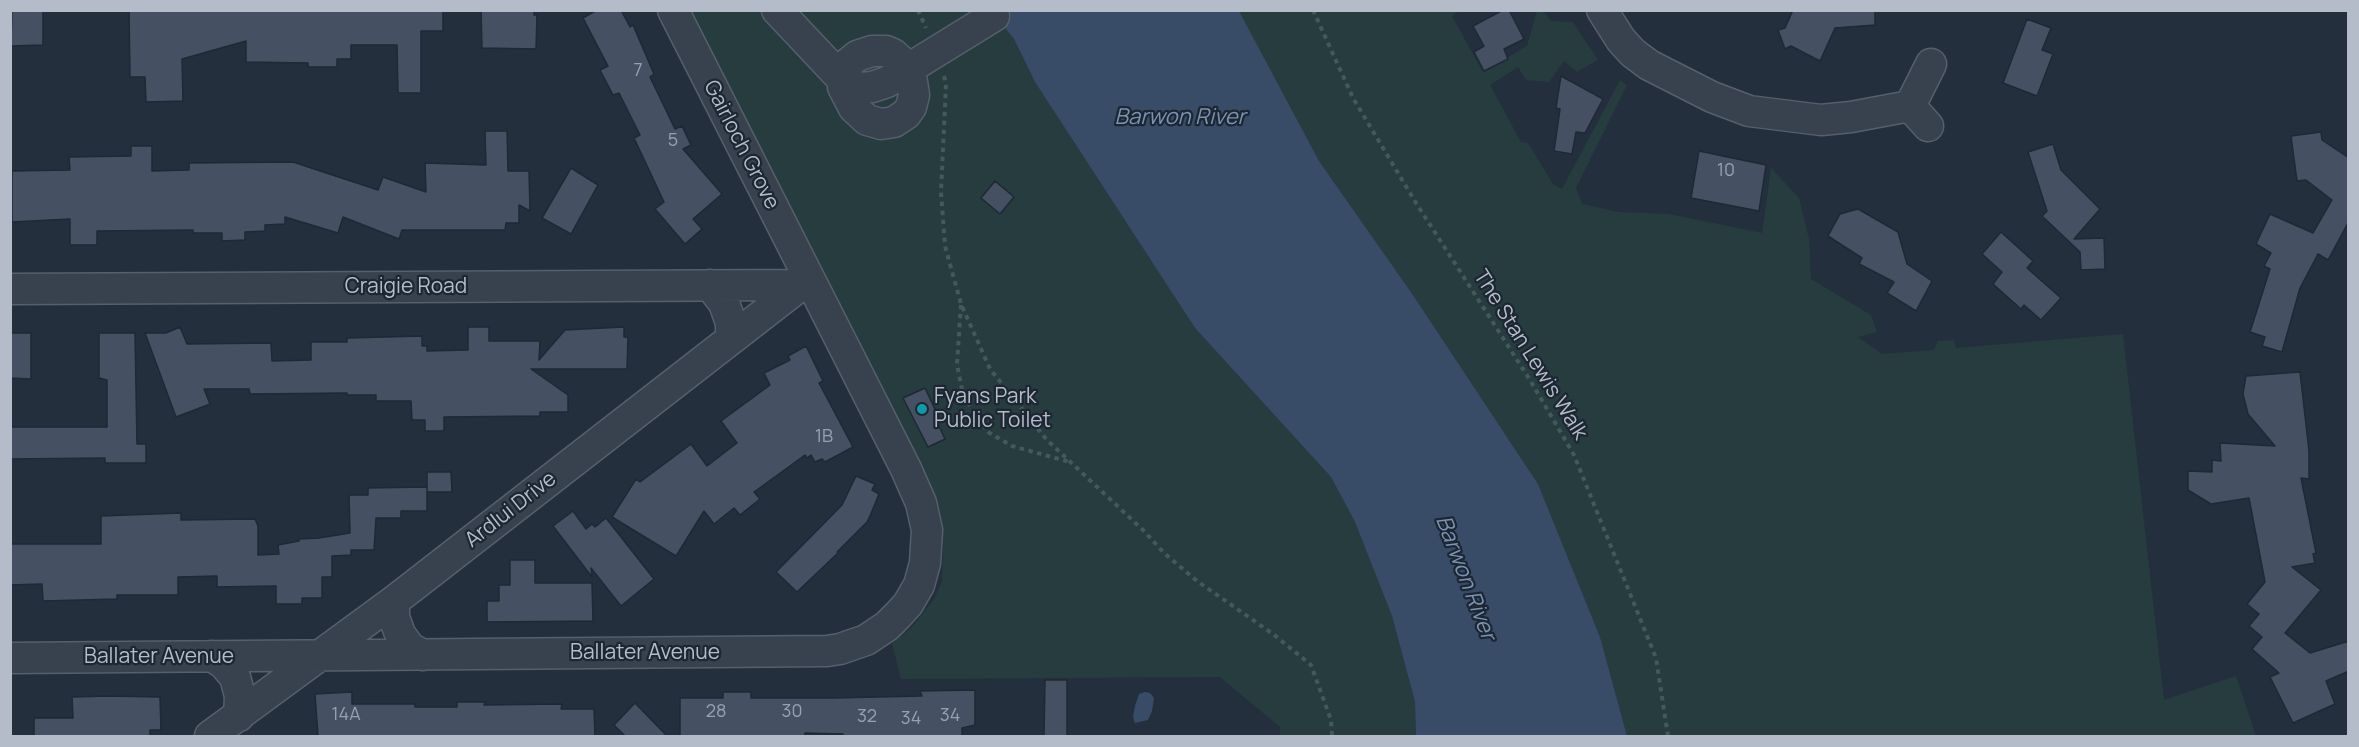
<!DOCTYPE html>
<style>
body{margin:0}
#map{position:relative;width:2359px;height:747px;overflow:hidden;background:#242f3e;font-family:Manrope,sans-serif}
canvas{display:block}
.frame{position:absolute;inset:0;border:12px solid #b4bcc9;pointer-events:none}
</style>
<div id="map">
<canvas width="2359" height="747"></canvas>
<div class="frame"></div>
</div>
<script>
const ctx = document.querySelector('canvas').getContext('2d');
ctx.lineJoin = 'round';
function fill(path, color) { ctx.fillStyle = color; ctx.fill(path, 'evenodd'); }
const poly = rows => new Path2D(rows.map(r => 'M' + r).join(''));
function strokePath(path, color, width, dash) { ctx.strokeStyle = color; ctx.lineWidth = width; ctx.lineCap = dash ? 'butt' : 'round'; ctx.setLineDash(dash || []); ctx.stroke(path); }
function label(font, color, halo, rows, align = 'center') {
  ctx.font = font + ' Manrope,sans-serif'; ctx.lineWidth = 4.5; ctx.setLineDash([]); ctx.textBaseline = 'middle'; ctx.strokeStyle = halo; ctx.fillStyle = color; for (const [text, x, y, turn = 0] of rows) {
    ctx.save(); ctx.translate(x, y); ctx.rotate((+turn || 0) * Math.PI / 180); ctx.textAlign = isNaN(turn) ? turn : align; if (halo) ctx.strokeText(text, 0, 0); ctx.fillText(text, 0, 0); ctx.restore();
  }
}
fill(poly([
 [690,11,991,11,1014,39,1035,82,1195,328,1331,477,1355,522,1392,616,1415,702,1416,736,1280,736,1280,727,1220,677,901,679,892,643,911,628,934,599,942,581,943,543,942,522,937,504,824,271],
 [1239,11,1459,11,1452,16,1483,72,1527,46,1537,11,1543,11,1551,21,1573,22,1598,60,1577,72,1564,61,1549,82,1526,80,1518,67,1490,85,1521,142,1528,143,1553,184,1562,189,1620,80,1627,85,1576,188,1582,204,1619,212,1669,214,1762,233,1771,168,1799,198,1809,239,1811,279,1871,315,1877,332,1858,337,1882,354,1934,350,1938,341,1954,340,1956,348,2123,334,2164,700,2236,676,2256,736,1627,736,1600,637,1538,484,1413,295,1319,161]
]), '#263c3f');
fill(poly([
 [991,11,1239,11,1319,161,1413,295,1538,484,1600,637,1627,736,1416,736,1415,702,1392,616,1355,522,1331,477,1195,328,1035,82,1014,39],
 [1145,692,1150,693,1154,698,1152,711,1148,720,1135,723,1133,717,1135,706,1139,694]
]), '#394c67');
const building = poly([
 [12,10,43,10,43,45,11,46,12,10],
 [129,10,443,10,443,31,421,31,421,93,398,93,397,45,351,45,351,59,337,59,337,67,308,67,308,63,246,62,246,41,182,59,183,101,146,102,145,77,130,77,129,10],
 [481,10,534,10,534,15,537,15,536,49,482,48,481,10],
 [597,10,621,10,630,27,633,25,654,74,650,77,675,129,682,126,691,145,683,149,722,194,693,219,702,229,685,244,655,209,664,202,634,138,640,135,619,93,613,95,600,70,608,66,583,18,597,10],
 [1503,10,1509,10,1524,39,1504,49,1508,59,1484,71,1474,52,1484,46,1473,26,1503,10],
 [1793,10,1875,10,1875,25,1835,28,1820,61,1791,46,1785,49,1778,30,1785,28,1793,10],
 [2027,19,2051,28,2042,50,2053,54,2037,96,2003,83,2027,19],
 [1561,76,1603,99,1585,133,1576,132,1572,154,1554,151,1560,109,1556,108,1561,76],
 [485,131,507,131,508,171,529,171,530,211,519,205,519,223,506,223,505,230,402,230,399,239,343,217,338,233,285,217,285,224,265,225,265,231,245,232,245,240,222,241,222,233,193,233,193,230,97,231,97,245,70,245,70,219,12,222,12,171,70,170,69,157,131,156,131,146,152,146,152,171,189,170,189,163,293,162,378,190,383,177,426,192,425,163,486,165,485,131],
 [2321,132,2322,140,2349,158,2349,221,2328,260,2318,254,2300,288,2282,352,2262,346,2265,337,2250,332,2270,269,2264,266,2271,253,2256,244,2270,214,2313,233,2332,200,2306,180,2297,181,2291,136,2321,132],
 [2053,144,2061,170,2100,209,2074,239,2104,238,2105,269,2081,270,2080,252,2042,216,2047,211,2028,152,2053,144],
 [1699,151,1766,165,1759,211,1691,198,1699,151],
 [571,168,598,185,571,234,542,218,571,168],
 [995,181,1014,197,1000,214,981,198,995,181],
 [1858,209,1898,232,1907,264,1932,281,1916,311,1887,293,1894,282,1859,264,1862,258,1828,236,1840,214,1858,209],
 [2001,232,2033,261,2027,268,2061,298,2041,320,2024,305,2021,309,1993,284,2002,272,1982,254,2001,232],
 [180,327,187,344,271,343,272,361,311,360,311,342,347,342,347,338,422,336,422,346,427,346,427,351,468,350,468,327,489,327,489,341,540,341,539,360,565,330,624,327,624,337,628,337,627,369,531,369,568,395,568,412,540,412,540,416,444,417,444,431,425,431,425,420,412,420,411,401,376,401,376,395,347,395,347,393,250,394,249,389,204,389,210,404,176,417,145,333,166,333,180,327],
 [10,333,31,333,31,379,10,378,10,333],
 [99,333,135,333,137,444,146,444,146,463,105,463,105,458,10,459,10,427,107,427,107,380,99,378,99,333],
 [806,346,823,381,819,383,853,447,825,462,822,459,815,462,811,455,807,458,805,455,754,492,760,499,740,515,734,508,714,524,704,511,676,556,612,517,636,479,640,482,691,444,707,466,737,443,721,421,770,385,764,373,790,360,788,356,806,346],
 [2300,372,2309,451,2309,479,2301,478,2316,553,2313,554,2315,563,2292,567,2321,590,2285,633,2310,653,2349,641,2349,671,2326,681,2335,704,2293,723,2270,677,2279,673,2252,649,2262,637,2249,626,2259,614,2247,604,2265,582,2249,498,2211,504,2188,490,2188,471,2212,472,2212,460,2221,461,2220,443,2275,446,2248,414,2243,394,2246,376,2300,372],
 [925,388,940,420,937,422,945,439,928,447,903,398,925,388],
 [427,472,451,472,452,492,427,492,427,472],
 [856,476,875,484,872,490,879,494,870,516,867,522,837,552,838,553,797,592,776,572,842,505,856,476],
 [427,487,427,511,401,511,401,518,376,518,374,550,351,550,351,555,332,556,332,577,322,577,322,598,302,598,302,604,276,604,276,586,217,587,217,576,178,577,178,595,117,595,117,599,43,601,42,584,10,585,10,544,101,544,101,516,181,513,181,520,255,519,258,526,258,555,279,554,278,545,299,541,299,539,319,538,350,533,349,495,368,495,368,488,427,487],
 [573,511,586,529,592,524,595,527,606,518,654,579,621,606,591,568,592,577,553,526,573,511],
 [510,560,535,560,535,583,592,583,593,621,487,622,487,601,499,601,499,585,510,585,510,560],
 [1045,680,1067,680,1067,736,1044,736,1045,680],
 [975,690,975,725,962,728,962,736,843,736,843,734,805,733,805,736,680,736,680,698,723,698,723,692,751,692,751,698,833,698,922,696,920,691,975,690],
 [352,692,352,704,415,704,415,707,457,707,457,702,485,702,484,705,562,704,561,709,594,709,595,736,318,736,315,694,352,692],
 [109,696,160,697,161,730,150,730,150,736,34,736,34,718,73,718,72,697,109,696],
 [635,703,667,736,625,736,614,725,635,703]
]);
fill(building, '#455162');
strokePath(building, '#1f2835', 1.5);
const minor = poly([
 [777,10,842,79,852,86,861,88,872,87,887,82,994,16],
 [1602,10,1621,40,1633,53,1649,65,1712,97,1749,111,1821,120,1851,117,1910,106,1931,64],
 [872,51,886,51,893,54,903,63,912,82,914,95,911,107,906,114,894,122,881,124,867,120,854,108,843,87,842,76,846,65,857,56,872,51],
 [1910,106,1928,126],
 [710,285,724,303,731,323,731,339],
 [10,289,801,285],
 [394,601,394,617,400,634,410,648,423,655],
 [212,656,224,664,235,677,240,696,239,716],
 [10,658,827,651,840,649,866,640,887,626,898,615,908,604,919,585,925,563,927,530,921,503,906,469,673,10],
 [210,736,394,601,806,281]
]);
strokePath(minor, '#565f6c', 33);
strokePath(poly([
 [918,10,926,28],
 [1313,10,1353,98,1416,203,1530,380,1574,455,1656,658,1668,736],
 [944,76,946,84,941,192,945,246,961,304,990,369,1047,440,1144,531,1164,553,1197,581,1273,634,1311,665,1331,720,1332,736],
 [961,305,957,364,962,390,973,412,988,432,1012,446,1070,462]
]), '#44595c', 4, [4.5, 4.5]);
strokePath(minor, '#38414e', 30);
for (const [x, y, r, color] of [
 [922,409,6,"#0f9aa8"]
]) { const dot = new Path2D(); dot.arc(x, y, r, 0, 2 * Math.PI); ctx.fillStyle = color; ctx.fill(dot); strokePath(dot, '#1d2633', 2); }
label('18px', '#98a1af', null, [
 ["7",638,71],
 ["5",673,141],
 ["10",1726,171],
 ["1B",824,437],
 ["28",716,712],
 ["30",792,712],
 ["14A",346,715],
 ["34",950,716],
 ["32",867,717],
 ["34",911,719]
]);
label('21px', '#b4bcc9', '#1d2633', [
 ["Gairloch Grove",741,145,63],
 ["Craigie Road",406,287],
 ["The Stan Lewis Walk",1530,355,58],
 ["Ardlui Drive",511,510,-38],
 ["Ballater Avenue",645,653],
 ["Ballater Avenue",159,657]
]);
label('21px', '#b4bcc9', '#1d2633', [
 ["Fyans Park",934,397],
 ["Public Toilet",934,421]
], 'left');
label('italic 22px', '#7c92b1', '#1d2633', [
 ["Barwon River",1180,118],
 ["Barwon River",1465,578,69]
]);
</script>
